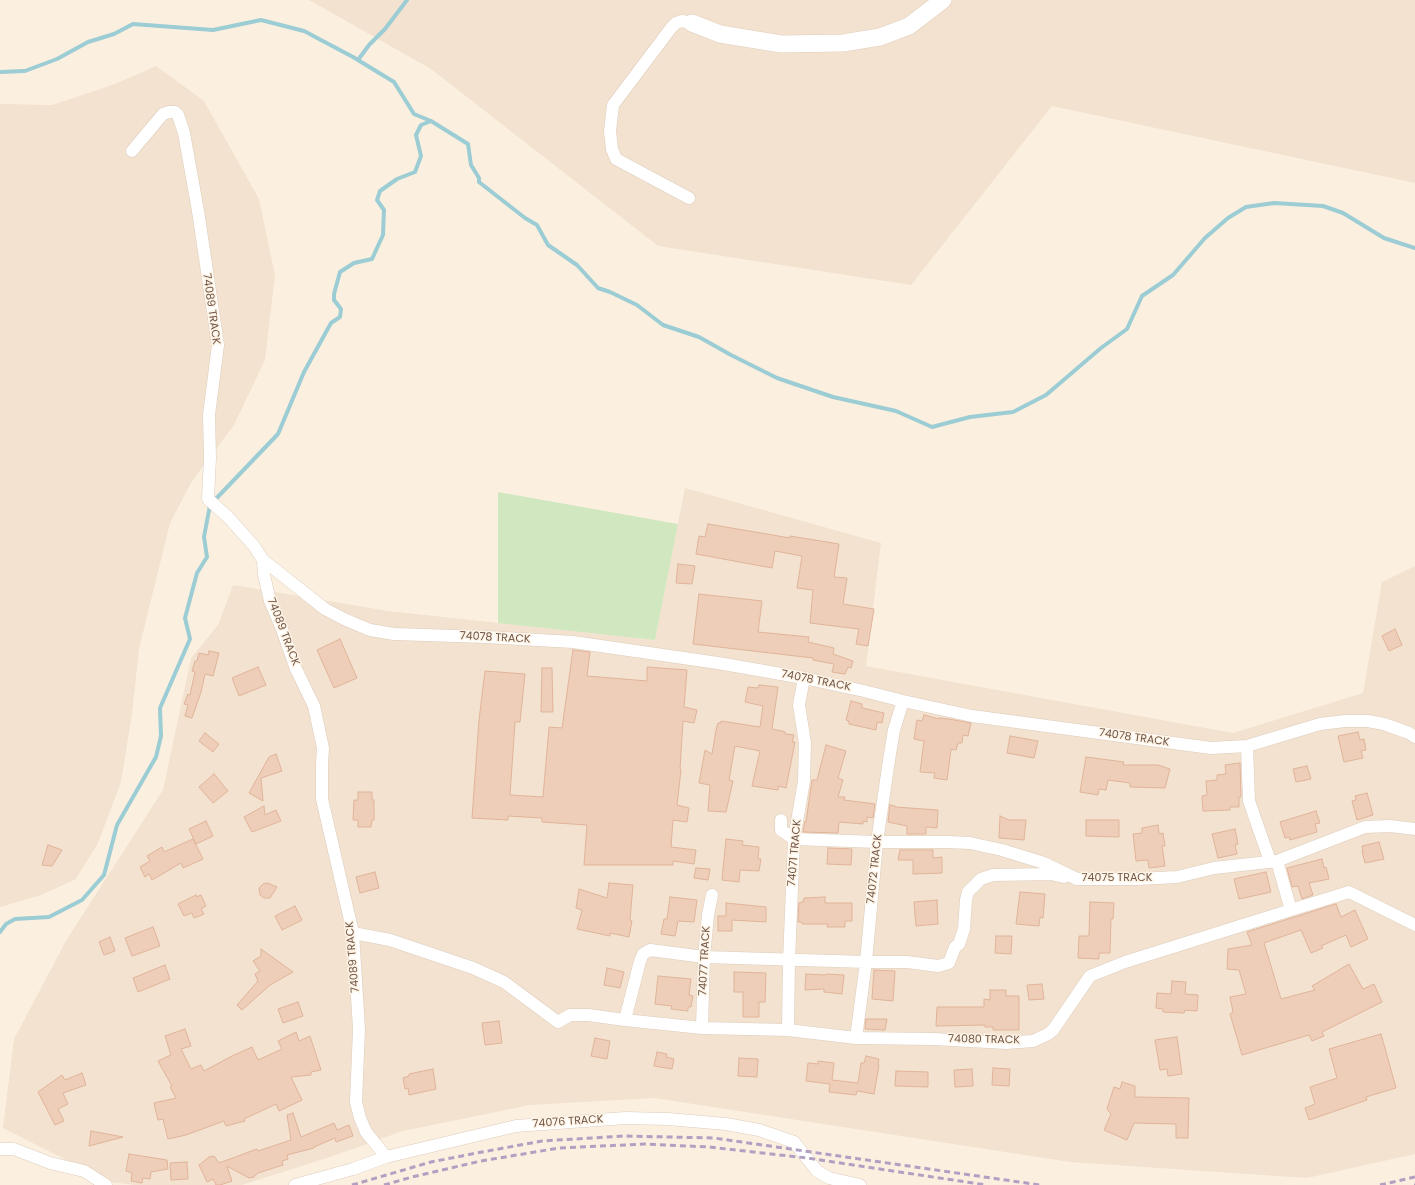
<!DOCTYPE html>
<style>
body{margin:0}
canvas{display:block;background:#fbf0e0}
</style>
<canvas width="1415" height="1185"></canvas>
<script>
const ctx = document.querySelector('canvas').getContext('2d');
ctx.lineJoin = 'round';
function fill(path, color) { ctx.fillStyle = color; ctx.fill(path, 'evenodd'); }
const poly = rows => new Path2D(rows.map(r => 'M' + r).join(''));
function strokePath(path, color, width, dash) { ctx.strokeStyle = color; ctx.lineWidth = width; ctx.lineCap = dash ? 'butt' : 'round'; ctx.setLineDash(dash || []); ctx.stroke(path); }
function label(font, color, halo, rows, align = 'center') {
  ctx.font = font + ' Poppins,sans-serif'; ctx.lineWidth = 3; ctx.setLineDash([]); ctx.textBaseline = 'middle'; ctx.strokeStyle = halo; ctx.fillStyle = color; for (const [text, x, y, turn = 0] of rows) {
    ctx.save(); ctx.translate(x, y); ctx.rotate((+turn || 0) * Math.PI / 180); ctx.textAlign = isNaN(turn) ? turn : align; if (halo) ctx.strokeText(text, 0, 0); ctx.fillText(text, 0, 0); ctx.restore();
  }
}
fill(poly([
 [309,0,1415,0,1415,183,1052,106,911,285,658,246,431,69],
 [156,66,204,101,259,199,275,275,265,360,234,425,192,481,170,523,139,649,132,714,121,782,98,843,76,879,41,895,0,907,0,104,52,105,115,84],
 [685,488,881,543,866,666,1233,733,1363,693,1382,582,1415,566,1415,1154,1307,1178,1070,1162,654,1098,530,1105,403,1131,330,1157,242,1185,135,1185,110,1182,3,1128,14,1039,67,939,163,790,191,658,218,625,233,585,388,611,655,640]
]), '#f2e2cf');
fill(poly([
 [498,492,678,524,655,640,498,623]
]), '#d0e7c0');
strokePath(poly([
 [358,60,369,45,385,29,407,0],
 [0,72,25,71,57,59,88,42,114,34,133,24,213,30,261,20,304,31,353,57,394,82,414,114,431,121,468,144,471,165,479,178,479,182,525,218,537,225,548,245,577,265,598,288,610,292,637,305,663,325,699,337,731,355,777,378,833,397,896,411,932,427,970,417,1013,412,1046,395,1101,348,1127,329,1142,296,1173,275,1205,238,1228,218,1246,207,1274,203,1323,206,1343,213,1384,238,1415,248],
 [0,932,6,924,15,919,49,917,82,900,104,875,117,825,156,757,161,736,160,708,190,639,185,618,197,573,207,557,204,537,210,505,278,434,304,372,331,323,340,317,341,309,334,300,334,294,340,272,354,263,372,259,383,235,384,210,377,200,380,191,397,179,415,172,421,156,416,135,421,125,431,121]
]), '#9cccd4', 4);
const building = poly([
 [708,524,790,538,790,536,839,544,834,577,847,578,843,604,874,609,868,646,856,644,859,629,810,623,813,590,797,588,802,556,775,551,772,568,696,554,699,536,705,537,708,524],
 [678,564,695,566,692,584,676,583,678,564],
 [699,594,762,601,758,632,809,637,808,642,834,648,833,654,853,661,851,668,848,667,845,674,832,672,834,664,813,660,813,658,693,644,699,594],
 [1395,629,1402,645,1389,651,1382,636,1395,629],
 [340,639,357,678,334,688,317,650,340,639],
 [573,650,590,652,587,676,647,681,647,667,687,670,684,707,697,710,694,723,683,721,680,769,681,770,677,805,689,808,687,822,673,820,671,847,696,850,694,864,673,861,673,865,584,865,587,825,542,822,542,818,508,816,508,820,472,818,479,720,485,671,525,674,520,722,515,722,510,795,543,797,549,727,562,728,573,650],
 [209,651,219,653,213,676,205,674,201,692,192,718,185,716,188,705,184,704,188,694,190,695,195,672,192,671,195,661,197,661,199,653,208,655,209,651],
 [258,667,266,685,239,696,232,678,258,667],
 [542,668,552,668,553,712,541,712,542,668],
 [759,685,778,687,772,729,782,731,785,732,785,734,794,735,792,742,795,742,786,788,779,786,778,790,752,786,760,751,735,746,729,780,733,781,726,812,708,811,710,785,699,783,705,750,712,754,716,730,718,723,721,723,721,721,760,727,763,706,745,702,748,687,758,688,759,685],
 [851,701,862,704,862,708,884,713,882,723,877,722,876,730,849,724,849,721,846,720,851,701],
 [924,715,939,719,939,718,949,719,971,723,968,736,963,735,962,743,958,743,956,750,951,749,947,780,934,778,935,773,920,772,924,741,914,739,917,720,922,721,924,715],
 [1358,732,1360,740,1364,739,1366,750,1361,751,1363,758,1344,762,1338,736,1358,732],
 [205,733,219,744,213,752,199,741,205,733],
 [1010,736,1038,741,1034,758,1007,753,1010,736],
 [826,745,846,751,838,778,843,780,838,797,845,797,844,800,875,804,873,818,867,817,867,822,863,821,863,824,839,822,838,833,803,832,805,821,806,822,812,780,817,780,826,745],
 [276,754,282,771,261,778,263,801,249,793,269,757,276,754],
 [1086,757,1124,762,1123,765,1158,765,1170,769,1165,788,1130,787,1130,783,1108,780,1106,790,1099,789,1098,795,1080,792,1086,757],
 [1240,763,1241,797,1239,797,1239,807,1230,807,1230,810,1203,811,1202,796,1207,795,1206,781,1217,780,1217,775,1226,774,1225,765,1240,763],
 [1307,766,1311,779,1296,782,1293,769,1307,766],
 [214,774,228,791,213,803,199,787,214,774],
 [358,792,372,792,372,800,374,800,374,820,372,820,371,827,358,827,358,820,353,820,354,800,358,800,358,792],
 [1367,793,1373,815,1357,820,1352,801,1356,800,1355,796,1367,793],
 [890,805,895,806,895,807,938,810,937,828,926,827,926,834,907,834,907,826,888,822,890,805],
 [264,806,265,815,276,810,281,821,252,832,244,817,264,806],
 [1316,811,1320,823,1315,824,1317,832,1290,840,1289,837,1285,838,1280,822,1316,811],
 [1000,816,1009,820,1026,820,1024,840,999,838,1000,816],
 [1086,820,1119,820,1119,837,1086,836,1086,820],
 [206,821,213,836,196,844,189,829,206,821],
 [1158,825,1159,834,1163,833,1165,846,1162,846,1165,866,1149,868,1148,860,1136,861,1133,834,1142,833,1142,828,1158,825],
 [1235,829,1238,844,1235,845,1237,854,1218,858,1212,834,1235,829],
 [193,839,203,859,183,868,181,863,152,880,149,874,145,877,140,867,150,861,147,856,162,847,164,852,193,839],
 [726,839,743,841,742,845,759,847,758,859,761,859,759,871,740,870,739,882,722,880,726,839],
 [1379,842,1384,859,1365,863,1362,851,1363,851,1362,846,1379,842],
 [48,845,62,850,52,866,42,865,48,845],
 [828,848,852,849,851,865,827,864,828,848],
 [900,850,933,850,933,858,942,857,942,873,913,874,913,860,898,860,900,850],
 [1322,859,1324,868,1326,867,1329,879,1309,883,1313,895,1302,899,1298,886,1292,887,1287,868,1322,859],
 [696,868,710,869,708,880,694,878,696,868],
 [375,872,379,888,360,893,356,877,375,872],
 [1266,872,1271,892,1239,899,1234,879,1266,872],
 [267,883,277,887,270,898,264,898,260,895,259,888,263,884,267,883],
 [609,883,633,885,630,920,632,921,629,937,610,933,610,936,577,929,582,910,576,908,579,889,607,898,609,883],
 [1020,892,1045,894,1043,918,1040,917,1039,926,1016,924,1020,892],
 [196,895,196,897,201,895,206,906,201,909,204,914,194,918,192,913,184,916,178,904,196,895],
 [670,897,697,900,694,922,678,921,675,936,661,934,664,919,667,919,670,897],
 [825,897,825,903,852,903,852,921,845,921,845,927,827,927,828,924,802,924,802,922,798,922,799,903,803,902,804,898,825,897],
 [937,900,938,924,916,926,914,902,937,900],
 [1090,902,1114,903,1113,919,1111,919,1110,953,1099,953,1099,959,1078,958,1079,936,1089,936,1090,902],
 [726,903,766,907,766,922,732,920,732,931,718,931,718,916,726,916,726,903],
 [1336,904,1341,917,1355,910,1368,939,1351,947,1346,935,1321,946,1323,948,1311,953,1301,930,1264,943,1281,999,1315,990,1312,986,1349,964,1363,989,1374,984,1382,1002,1322,1032,1324,1036,1312,1041,1309,1035,1242,1055,1230,1014,1233,1012,1230,997,1246,994,1239,970,1227,969,1228,949,1252,945,1247,932,1336,904],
 [295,906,302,920,282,930,275,916,295,906],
 [153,927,160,946,132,956,125,938,153,927],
 [996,936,1012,936,1011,954,995,953,996,936],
 [110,937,115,951,104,955,99,942,110,937],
 [261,949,293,972,270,985,242,1010,237,1005,258,981,255,974,260,971,253,961,261,956,261,949],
 [165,965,170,979,138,992,133,978,165,965],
 [607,968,624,972,620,988,604,985,607,968],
 [874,970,895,971,893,1001,872,999,874,970],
 [734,972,766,973,765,1002,759,1002,759,1017,743,1017,743,992,734,992,734,972],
 [806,974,825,975,826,974,844,975,842,994,824,992,824,989,805,990,806,974],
 [658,976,691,979,689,995,693,996,691,1007,688,1007,688,1011,671,1009,672,1006,655,1004,658,976],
 [1172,981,1186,982,1185,994,1198,995,1197,1011,1185,1010,1184,1013,1163,1012,1163,1009,1156,1008,1157,993,1171,994,1172,981],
 [1042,984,1044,999,1029,1000,1027,985,1042,984],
 [990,990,1006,990,1006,996,1019,996,1019,1030,993,1030,993,1027,985,1027,985,1025,936,1026,937,1007,984,1007,984,999,990,1000,990,990],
 [298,1002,303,1016,283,1023,278,1009,298,1002],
 [866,1019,887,1019,885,1030,865,1029,866,1019],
 [499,1021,502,1043,485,1045,482,1023,499,1021],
 [185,1029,191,1046,181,1049,191,1069,201,1065,204,1071,232,1056,252,1047,258,1060,282,1049,278,1041,296,1032,299,1041,310,1036,321,1070,311,1072,311,1075,291,1077,302,1100,279,1111,276,1104,244,1119,245,1121,226,1126,224,1121,186,1135,168,1139,163,1119,158,1120,154,1103,176,1098,170,1087,172,1086,158,1061,171,1055,165,1036,185,1029],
 [1381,1034,1396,1088,1366,1097,1367,1100,1309,1120,1305,1108,1315,1104,1310,1087,1337,1078,1329,1049,1381,1034],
 [1177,1037,1182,1074,1168,1076,1167,1069,1160,1070,1155,1040,1177,1037],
 [595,1038,610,1041,607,1059,591,1056,595,1038],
 [657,1052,667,1054,666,1057,674,1059,672,1069,654,1066,657,1052],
 [866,1056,879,1059,878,1065,879,1065,874,1094,857,1091,856,1095,829,1092,830,1084,806,1081,808,1063,818,1064,818,1061,834,1063,832,1080,858,1083,861,1063,864,1063,866,1056],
 [739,1058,758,1059,757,1077,738,1076,739,1058],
 [993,1068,1010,1069,1009,1086,992,1085,993,1068],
 [433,1069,436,1089,409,1095,408,1088,405,1089,403,1078,409,1076,409,1074,433,1069],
 [972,1069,973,1086,955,1087,954,1070,972,1069],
 [896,1071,928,1072,928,1087,895,1086,896,1071],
 [82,1073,86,1085,63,1093,68,1104,58,1109,64,1121,55,1125,38,1092,62,1075,65,1080,82,1073],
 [1122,1082,1135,1086,1135,1097,1189,1098,1188,1138,1176,1138,1176,1124,1134,1123,1127,1140,1104,1130,1111,1114,1107,1109,1114,1087,1120,1089,1122,1082],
 [293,1113,301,1137,334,1123,337,1130,349,1125,353,1136,336,1142,335,1138,314,1147,314,1148,287,1155,288,1159,282,1161,283,1165,258,1173,254,1177,249,1178,227,1166,232,1181,220,1185,216,1185,213,1179,207,1182,199,1165,209,1157,214,1156,219,1163,257,1149,258,1151,291,1140,287,1115,293,1113],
 [91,1131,123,1137,89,1146,91,1131],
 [129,1154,167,1160,168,1169,151,1172,150,1179,143,1178,142,1183,131,1181,132,1173,126,1171,129,1154],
 [187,1162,188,1179,171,1180,170,1163,187,1162]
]);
fill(building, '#efceb9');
strokePath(building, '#e1b49a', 1);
const street = poly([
 [132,151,163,114,169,112,175,112,178,115,184,133,198,211,218,345,209,415,210,458,208,499,228,517,254,546,263,560,264,575,270,601,282,629,296,669,314,706,323,748,322,764,322,799,353,933,359,1029,356,1102,360,1118,366,1132,386,1157],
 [689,198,616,159,612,149,610,131,613,105,671,28,676,23,682,21,692,23],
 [263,560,325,609,344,619,370,630,394,634,486,637,573,642,718,663,804,678,864,691,903,701,972,716,1211,748,1247,746,1320,724,1345,721,1368,721,1384,724,1409,733,1415,737],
 [1247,746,1249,801,1270,861],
 [781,820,781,830,794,839,877,842,948,842,970,843,1002,850,1044,863,1077,879,1138,879,1177,877,1214,868,1277,861,1365,827,1390,826,1415,829],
 [1277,861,1291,910,1349,892,1415,925],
 [353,933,390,940,473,968,504,982,558,1022,570,1015,588,1015,625,1020,702,1028,788,1030,856,1038,934,1039,1006,1043,1033,1041,1048,1034,1053,1030,1090,976,1125,962,1291,910],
 [625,1020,640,961,643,954,650,950,704,957,866,962,907,962,938,966,949,963,955,947,959,944,964,929,966,900,968,892,981,879,993,875,1051,874,1064,877],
 [702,1028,704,957,708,915,712,895],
 [788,1030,789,960,794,839,804,781,805,743,799,705,804,678],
 [856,1038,866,962,877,842,889,760,894,730,903,701],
 [0,1149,14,1149,50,1163,84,1171,106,1185],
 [295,1185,353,1169,386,1157,516,1126,626,1118,668,1119,726,1124,759,1130,794,1142,817,1171,829,1178,860,1185]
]);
const secondary = poly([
 [692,23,720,34,781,44,843,43,880,37,909,26,943,0]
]);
strokePath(street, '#deccbc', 13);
strokePath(secondary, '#e3cdbb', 18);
strokePath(street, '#fff', 12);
strokePath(secondary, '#fff', 17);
strokePath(poly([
 [352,1185,431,1162,482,1152,542,1141,624,1136,714,1138,1040,1185],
 [384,1185,412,1177,481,1161,559,1148,645,1144,709,1147,807,1158,986,1185],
 [1380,1185,1415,1177],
 [1414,1185,1415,1185]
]), '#b2a0c3', 3, [6, 4]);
label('11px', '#705649', '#fef4e5', [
 ["74089 TRACK",211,309,82],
 ["74089 TRACK",283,632,69],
 ["74078 TRACK",495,638,3],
 ["74078 TRACK",816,681,11],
 ["74078 TRACK",1134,738,8],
 ["74071 TRACK",795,853,-85],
 ["74072 TRACK",875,869,-84],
 ["74075 TRACK",1117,878],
 ["74089 TRACK",353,957,-95],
 ["74077 TRACK",705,961,-87],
 ["74080 TRACK",984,1040,1],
 ["74076 TRACK",568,1122,-4]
]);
</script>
